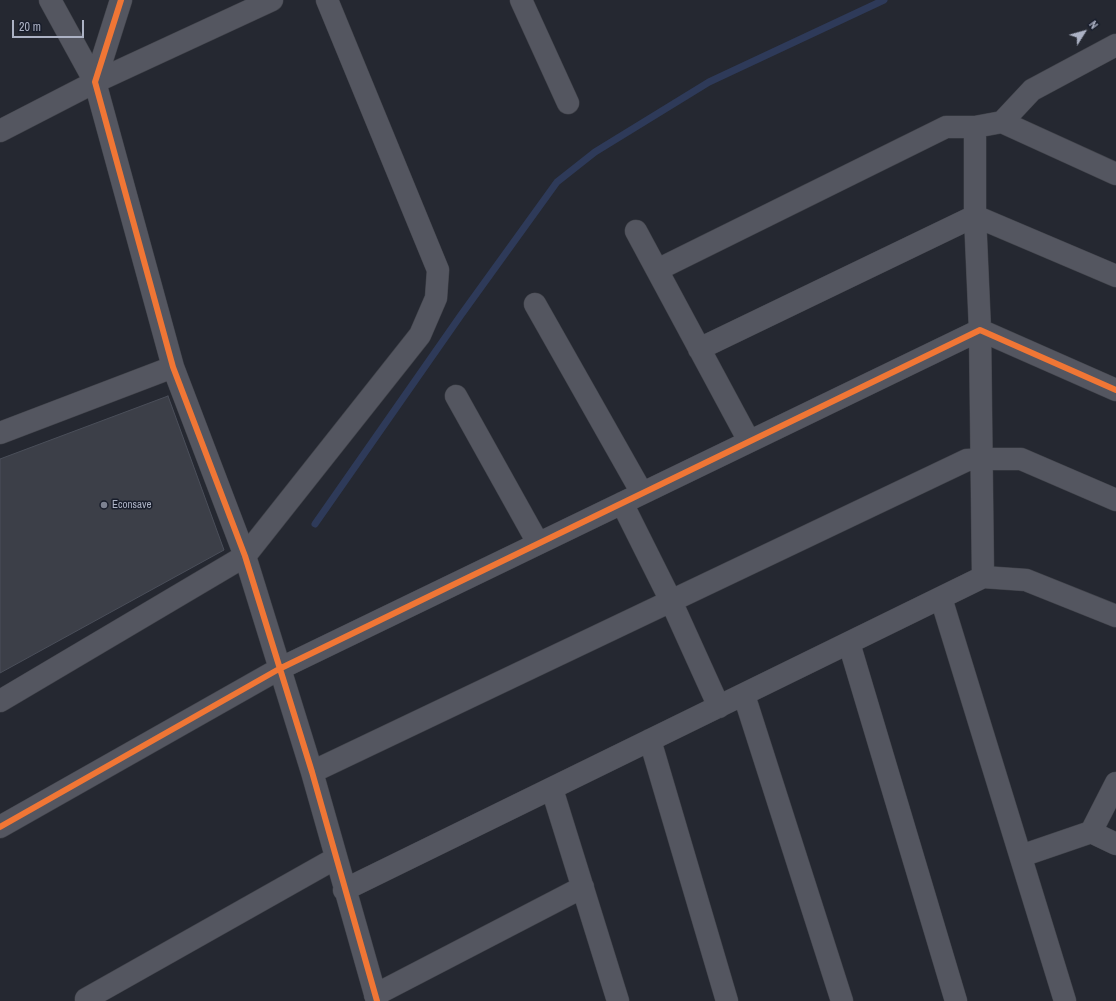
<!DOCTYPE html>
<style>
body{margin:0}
#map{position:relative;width:1116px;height:1001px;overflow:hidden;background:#252831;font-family:"Archivo Narrow",sans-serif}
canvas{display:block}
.north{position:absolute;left:1064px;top:12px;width:40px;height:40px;-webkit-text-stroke:3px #181d2b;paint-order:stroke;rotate:53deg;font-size:11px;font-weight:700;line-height:16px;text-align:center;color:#acb2c4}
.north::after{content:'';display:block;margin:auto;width:14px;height:18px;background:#acb2c4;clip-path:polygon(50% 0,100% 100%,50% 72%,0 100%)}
.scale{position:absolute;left:12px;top:20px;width:72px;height:18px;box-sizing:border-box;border:2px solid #acb2c4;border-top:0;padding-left:5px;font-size:12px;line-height:14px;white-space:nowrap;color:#acb2c4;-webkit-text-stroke:3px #181d2b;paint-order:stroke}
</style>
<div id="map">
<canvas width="1116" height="1001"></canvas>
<div class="north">N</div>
<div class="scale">20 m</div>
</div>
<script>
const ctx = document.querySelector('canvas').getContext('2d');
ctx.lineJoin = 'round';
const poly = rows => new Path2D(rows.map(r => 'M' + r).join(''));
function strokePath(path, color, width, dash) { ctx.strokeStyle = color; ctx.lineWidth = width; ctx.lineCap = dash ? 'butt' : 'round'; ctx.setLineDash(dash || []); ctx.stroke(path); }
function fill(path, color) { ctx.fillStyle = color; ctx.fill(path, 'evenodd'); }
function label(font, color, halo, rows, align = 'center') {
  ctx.font = font + ' "Archivo Narrow",sans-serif'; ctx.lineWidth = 3; ctx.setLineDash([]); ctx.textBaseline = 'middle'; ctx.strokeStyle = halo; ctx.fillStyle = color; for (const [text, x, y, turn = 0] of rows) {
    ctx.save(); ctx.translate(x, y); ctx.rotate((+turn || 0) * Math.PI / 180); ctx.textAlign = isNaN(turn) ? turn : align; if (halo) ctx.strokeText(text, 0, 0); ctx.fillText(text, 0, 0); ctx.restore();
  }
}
strokePath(poly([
 [315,524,461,315,557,182,595,152,709,82,884,0]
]), '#2e3a59', 7);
const building = poly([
 [168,396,224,550,0,673,0,459,168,396]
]);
fill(building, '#3c3f48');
strokePath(building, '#4b4f5a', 1);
const minor = poly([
 [50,0,95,82,173,367,245,556,312,772,377,1001],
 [521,0,568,103],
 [95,82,121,0],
 [1002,122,1116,174],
 [975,127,975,216,980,330,983,577],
 [0,131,95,82,272,0],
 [636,231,749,441],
 [657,270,946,127,975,127,1002,122,1032,90,1116,45],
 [535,304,642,493],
 [699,349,975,216,1116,276],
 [456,396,538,543],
 [0,433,173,367],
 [622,503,671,601,719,707],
 [941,598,1065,1001],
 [849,643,956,1001],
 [744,695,842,1001],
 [0,701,245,556,420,335,436,298,438,270,327,0],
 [650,740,727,1001],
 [312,772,967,460,982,459,1021,459,1116,500],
 [552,789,618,1001],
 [0,827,279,669,980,330,1116,390],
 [1091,832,1116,844],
 [1021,856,1091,832,1116,783],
 [344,890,983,577,1026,580,1116,616],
 [375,995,583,887],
 [86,999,336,858]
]);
strokePath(minor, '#41434a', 23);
strokePath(minor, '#545660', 22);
strokePath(poly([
 [121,0,95,82,173,367,245,556,312,772,377,1001],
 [0,827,279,669,980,330,1116,390]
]), '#f07635', 6);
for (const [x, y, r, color] of [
 [104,505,4,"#7d8291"]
]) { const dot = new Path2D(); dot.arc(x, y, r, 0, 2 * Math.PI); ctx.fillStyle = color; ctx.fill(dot); strokePath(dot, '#181d2b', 1.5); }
label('11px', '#acb2c4', '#181d2b', [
 ["Econsave",112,505]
], 'left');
</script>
